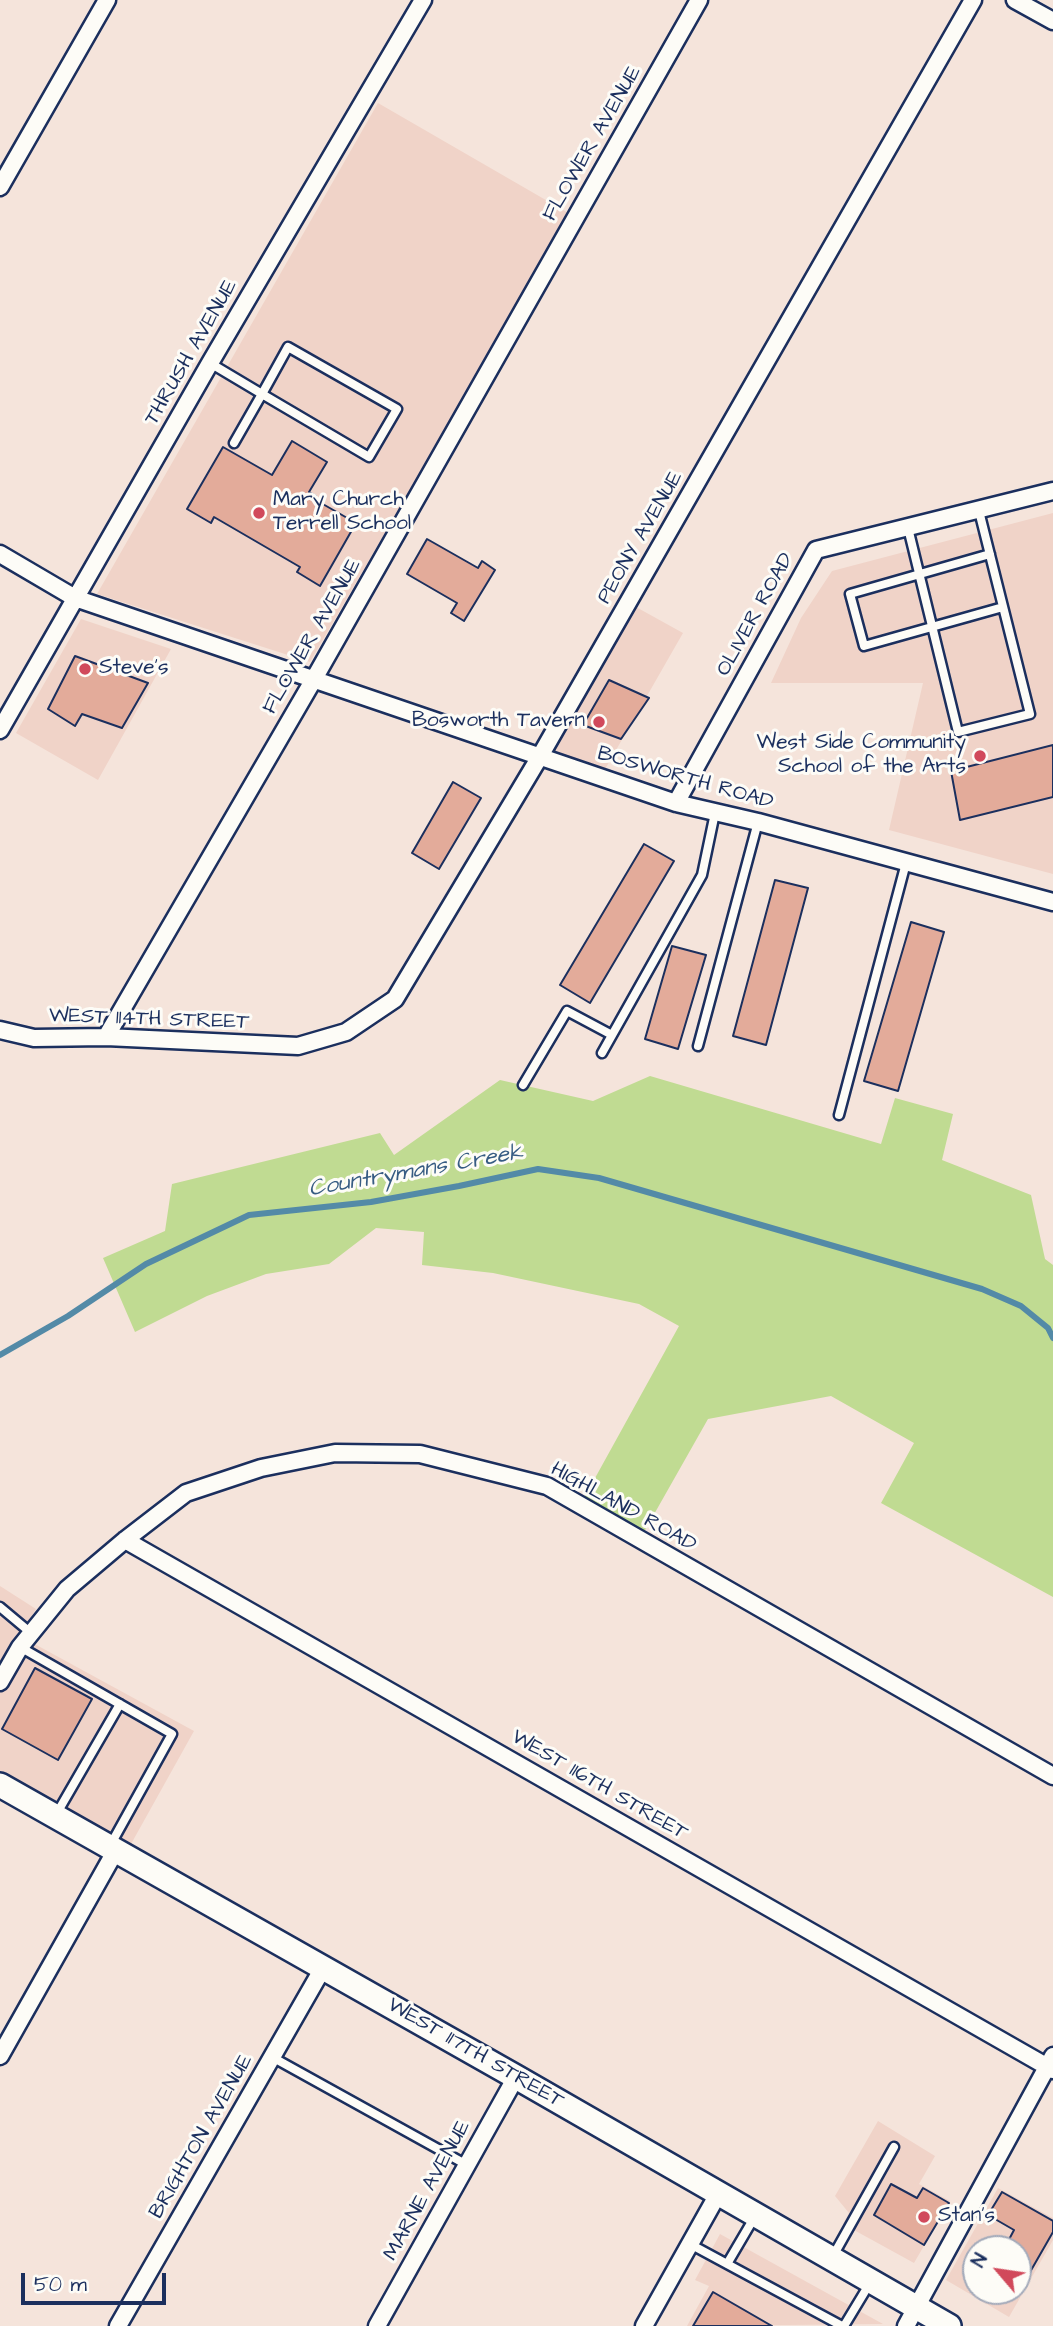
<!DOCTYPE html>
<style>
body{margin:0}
#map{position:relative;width:1053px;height:2326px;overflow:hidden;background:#f5e4db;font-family:"Architects Daughter",sans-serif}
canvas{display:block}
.north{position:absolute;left:962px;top:2235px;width:70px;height:70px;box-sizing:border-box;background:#fdfcf7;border:2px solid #a3aaba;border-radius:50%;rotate:299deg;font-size:19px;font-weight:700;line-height:28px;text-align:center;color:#1b2f5e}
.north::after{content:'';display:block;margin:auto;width:24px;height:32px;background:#d1495b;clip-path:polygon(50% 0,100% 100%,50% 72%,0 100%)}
.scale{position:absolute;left:21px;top:2273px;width:145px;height:32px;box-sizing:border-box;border:4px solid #1b2f5e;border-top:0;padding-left:9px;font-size:21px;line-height:24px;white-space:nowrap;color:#1b2f5e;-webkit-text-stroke:5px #fdfcf7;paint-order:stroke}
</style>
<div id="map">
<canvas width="1053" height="2326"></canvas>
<div class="north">N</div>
<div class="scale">50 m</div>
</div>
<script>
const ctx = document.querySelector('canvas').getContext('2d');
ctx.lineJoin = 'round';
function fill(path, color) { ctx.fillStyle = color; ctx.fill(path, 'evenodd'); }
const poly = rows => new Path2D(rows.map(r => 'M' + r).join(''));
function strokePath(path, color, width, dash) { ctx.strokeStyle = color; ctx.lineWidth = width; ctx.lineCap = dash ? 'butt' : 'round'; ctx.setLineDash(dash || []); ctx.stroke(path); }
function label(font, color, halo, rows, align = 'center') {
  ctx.font = font + ' "Architects Daughter",sans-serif'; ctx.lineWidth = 6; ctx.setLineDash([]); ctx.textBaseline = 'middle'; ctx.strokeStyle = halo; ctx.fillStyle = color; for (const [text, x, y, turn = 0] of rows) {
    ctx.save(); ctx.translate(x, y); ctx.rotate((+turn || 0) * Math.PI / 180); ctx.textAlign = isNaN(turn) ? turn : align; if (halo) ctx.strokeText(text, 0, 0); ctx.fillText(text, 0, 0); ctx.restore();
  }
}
fill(poly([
 [378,103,570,214,310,662,97,594],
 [1053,513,1053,874,889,830,923,683,771,683,801,618,832,571],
 [636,607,683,633,604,771,549,753],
 [81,619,171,649,98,780,16,733],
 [0,1586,36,1609,20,1636,194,1731,121,1862,0,1796],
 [878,2121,935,2156,919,2184,950,2201,914,2263,843,2224,849,2213,835,2196],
 [998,2188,1053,2218,1053,2240,1009,2317,946,2280],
 [976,2249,1018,2249,1018,2291,976,2291],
 [720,2234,883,2324,687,2326,709,2286,695,2280]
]), '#f0d3c8');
fill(poly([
 [650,1076,881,1144,895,1098,953,1114,942,1160,1031,1195,1045,1259,1053,1265,1053,1597,881,1503,914,1443,831,1396,708,1419,644,1532,584,1498,679,1326,639,1304,493,1273,422,1265,424,1232,376,1228,329,1264,266,1274,207,1296,135,1332,103,1258,165,1231,172,1184,380,1133,394,1155,500,1080,593,1101]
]), '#c0db92');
strokePath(poly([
 [0,1355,68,1316,146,1264,249,1215,371,1202,459,1186,538,1169,599,1178,982,1289,1021,1306,1048,1328,1053,1338]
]), '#538aa7', 6);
const building = poly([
 [292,441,327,462,309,492,316,496,314,499,356,523,320,586,297,572,300,567,214,517,211,523,187,509,223,447,272,475,292,441],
 [427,539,478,568,482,561,495,570,464,621,451,613,457,603,407,574,427,539],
 [75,656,148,683,122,728,82,714,75,726,48,709,75,656],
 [609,680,649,698,621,739,583,725,609,680],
 [1053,745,1053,797,960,820,951,771,1053,745],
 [453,782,481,798,439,869,412,853,453,782],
 [644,844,674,861,590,1003,560,985,644,844],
 [775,880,808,888,766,1045,733,1036,775,880],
 [911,922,944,932,898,1091,864,1081,911,922],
 [672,946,706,955,678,1049,645,1039,672,946],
 [35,1668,92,1699,58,1760,2,1729,35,1668],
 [891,2184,917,2198,923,2188,949,2203,924,2245,874,2215,891,2184],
 [1002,2192,1053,2221,1053,2232,1018,2293,1018,2249,1004,2249,1014,2230,988,2215,1002,2192],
 [713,2292,772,2326,693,2326,713,2292]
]);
fill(building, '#e3ab9a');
strokePath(building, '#1b2f5e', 2);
const service = poly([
 [210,363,262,394,369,457,397,409,288,347,262,394,234,443],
 [908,528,958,732,1030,714,979,511],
 [990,554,850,594,864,646,1003,607],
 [698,1046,758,822],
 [602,1053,702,875,715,813],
 [523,1085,567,1011,612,1035],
 [839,1115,906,863],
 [0,1607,31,1633],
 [20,1647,172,1734,111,1844],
 [57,1813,120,1704],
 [272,2057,467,2165],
 [690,2244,842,2326],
 [833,2256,894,2147],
 [727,2264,754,2218],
 [844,2326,870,2283]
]);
const minor = poly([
 [1015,0,1053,21],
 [0,187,107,0],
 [0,554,75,598,676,803,758,822,1053,902],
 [0,730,210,363,423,0],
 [676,803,816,550,1053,491],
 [0,1030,34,1038,106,1037,298,1046,346,1032,395,999,539,758,973,0],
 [106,1037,314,679,699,0],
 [125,1540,1053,2070],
 [0,1682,20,1647,67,1589,125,1540,186,1493,261,1468,335,1453,420,1454,547,1486,1053,1776],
 [0,2056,116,1850],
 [118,2326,323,1968],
 [377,2326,516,2077],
 [644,2326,718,2194],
 [906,2326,1053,2056]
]);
const secondary = poly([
 [0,1785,516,2077,949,2326]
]);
strokePath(service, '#1b2f5e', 13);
strokePath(minor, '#1b2f5e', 21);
strokePath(secondary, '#1b2f5e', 28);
strokePath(service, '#fdfcf7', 8);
strokePath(minor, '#fdfcf7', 16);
strokePath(secondary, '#fdfcf7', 23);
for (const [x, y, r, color] of [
 [259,513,7,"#d1495b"],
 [85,669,7,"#d1495b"],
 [599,722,7,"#d1495b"],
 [980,756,7,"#d1495b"],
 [924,2217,7,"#d1495b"]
]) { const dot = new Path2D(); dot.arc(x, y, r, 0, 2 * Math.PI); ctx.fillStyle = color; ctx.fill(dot); strokePath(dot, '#fdfcf7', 2.5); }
label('21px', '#1b2f5e', '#fdfcf7', [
 ["FLOWER AVENUE",593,144,-60],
 ["THRUSH AVENUE",192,353,-60],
 ["PEONY AVENUE",641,538,-60],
 ["OLIVER ROAD",756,615,-61],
 ["FLOWER AVENUE",313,637,-60],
 ["BOSWORTH ROAD",685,779,16],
 ["WEST 114TH STREET",149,1020,2],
 ["HIGHLAND ROAD",623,1508,29],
 ["WEST 116TH STREET",599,1786,30],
 ["WEST 117TH STREET",475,2054,30],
 ["BRIGHTON AVENUE",202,2137,-60],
 ["MARNE AVENUE",428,2191,-61]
]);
label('21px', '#1b2f5e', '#fdfcf7', [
 ["Mary Church",273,501],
 ["Terrell School",273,525],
 ["Steve's",99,669],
 ["Bosworth Tavern",585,722,"right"],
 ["West Side Community",966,744,"right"],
 ["School of the Arts",966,768,"right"],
 ["Stan's",938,2217]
], 'left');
label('italic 23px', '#375c83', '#fdfcf7', [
 ["Countrymans Creek",416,1172,-10]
]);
</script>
